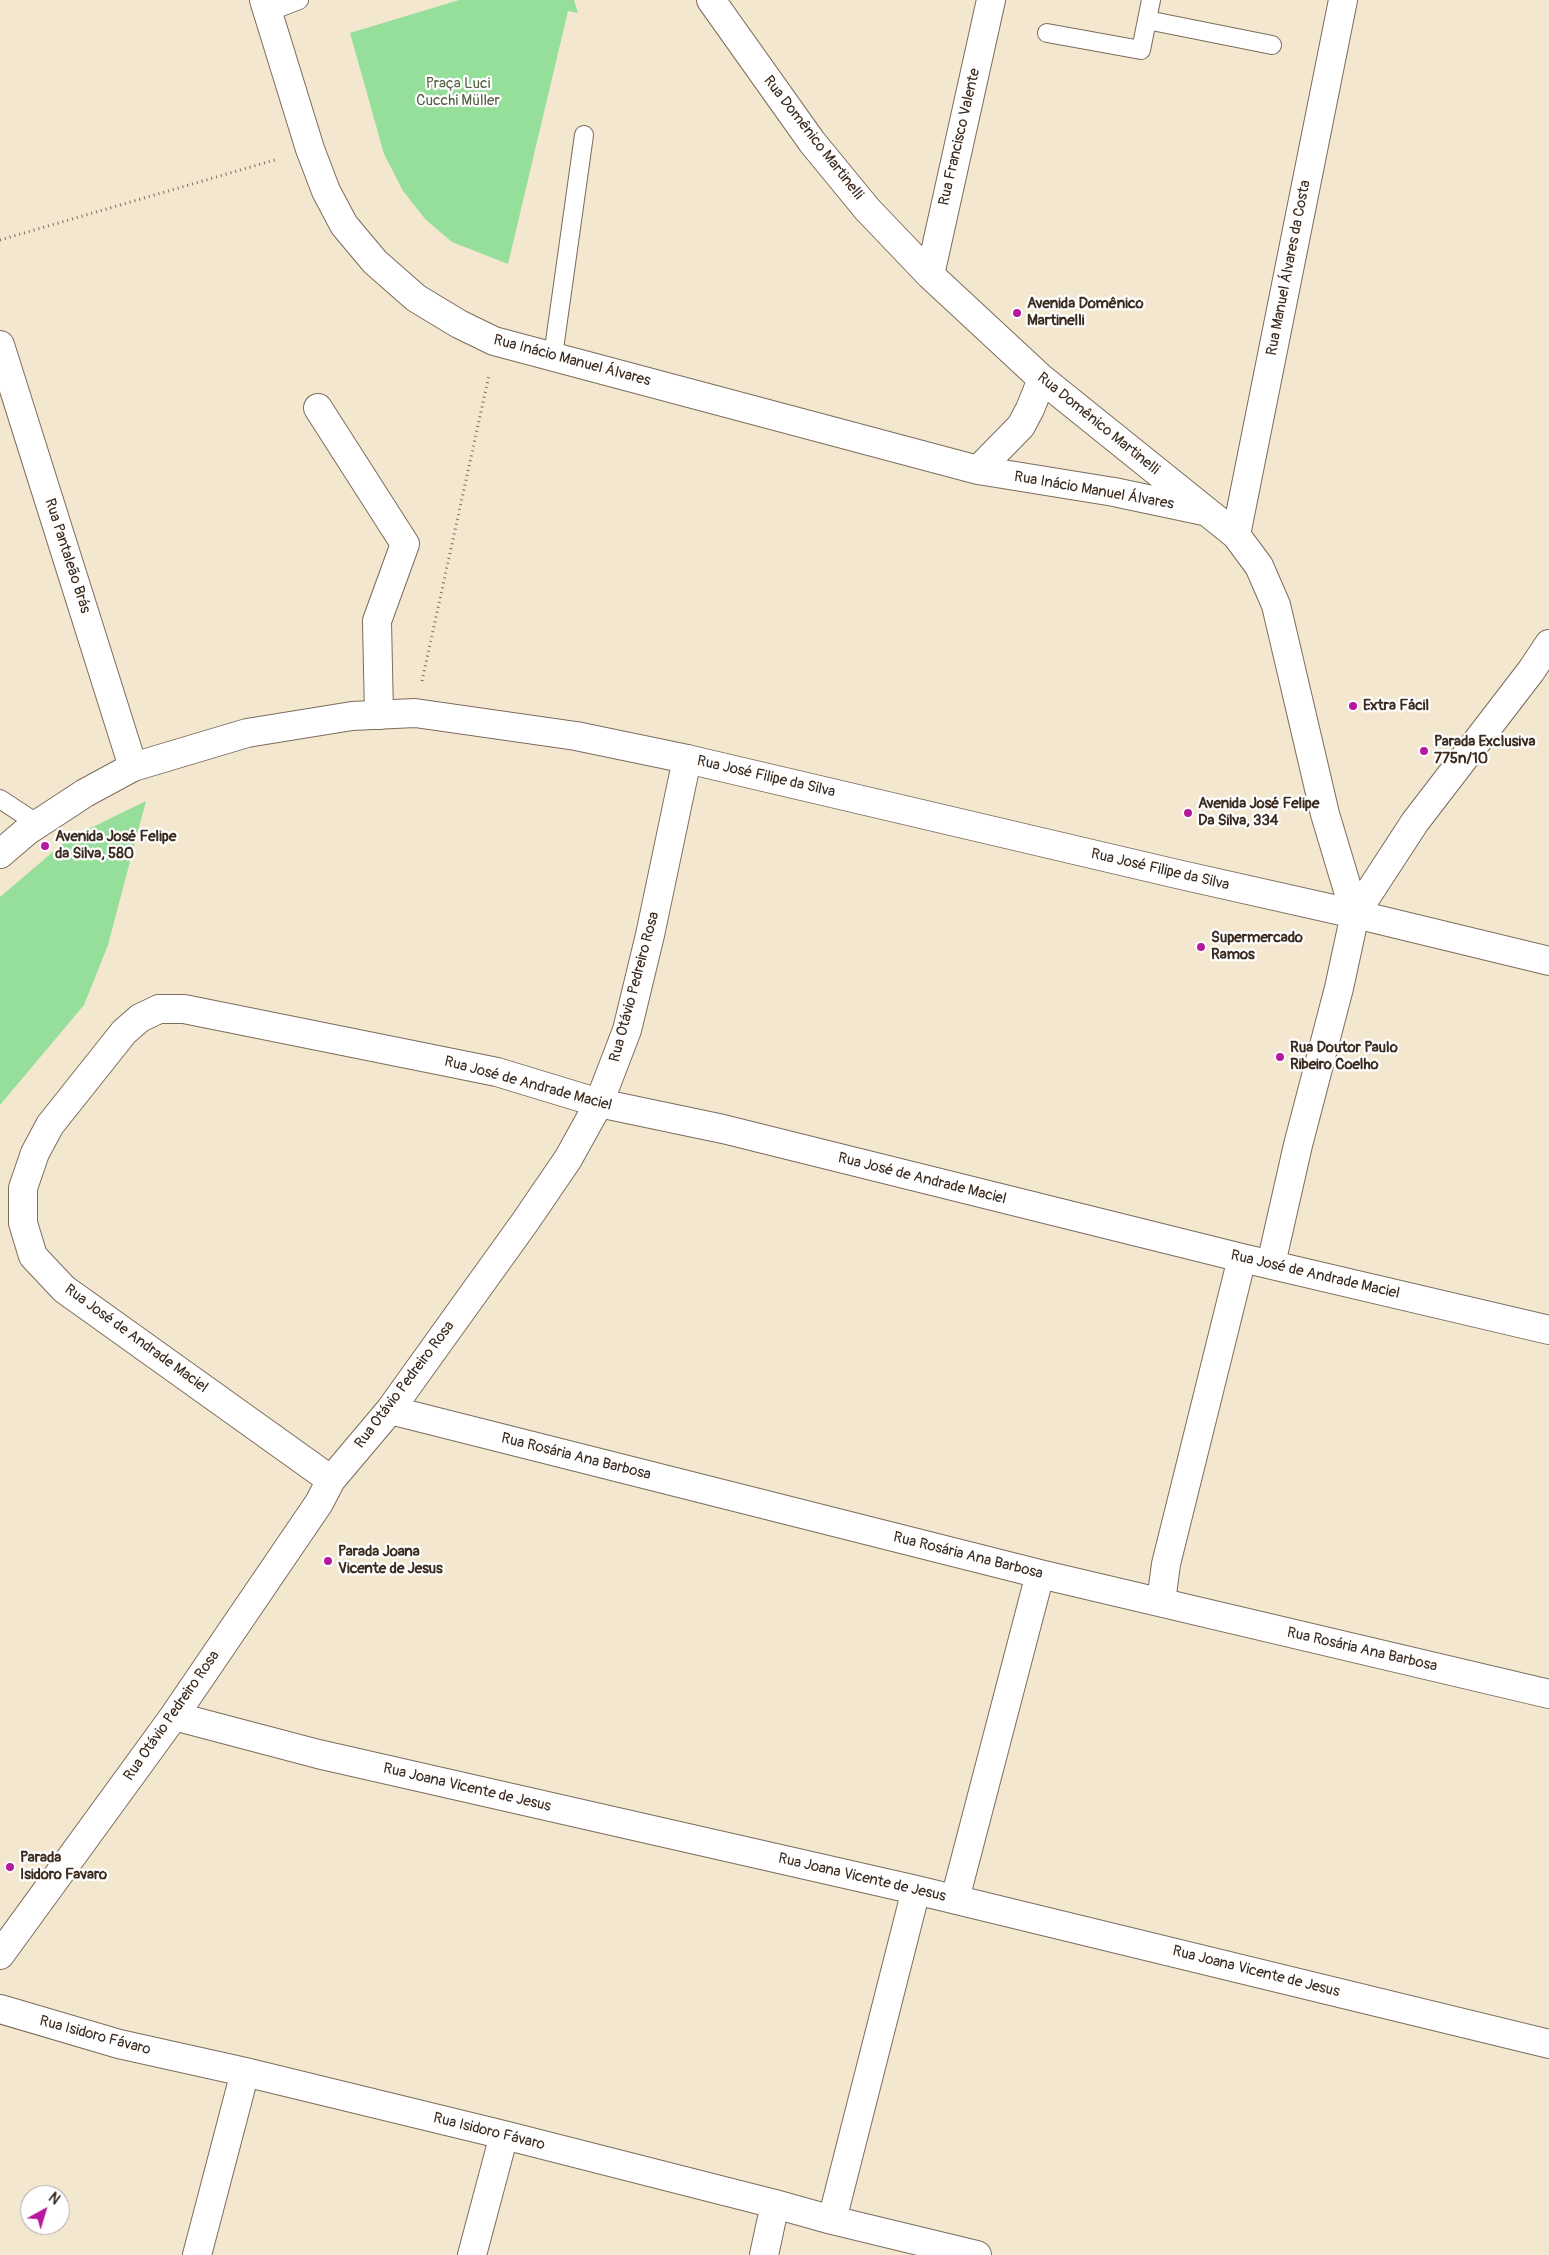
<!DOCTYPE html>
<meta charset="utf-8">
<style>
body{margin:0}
#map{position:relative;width:1549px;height:2255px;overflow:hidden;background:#f4e7d0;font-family:Pangolin,sans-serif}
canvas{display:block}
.north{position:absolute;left:20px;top:2185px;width:50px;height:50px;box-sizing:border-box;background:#fff;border:1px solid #b1aaa5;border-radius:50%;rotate:39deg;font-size:14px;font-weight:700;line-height:20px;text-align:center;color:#3b2a1e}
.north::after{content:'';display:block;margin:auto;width:18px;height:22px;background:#b5179e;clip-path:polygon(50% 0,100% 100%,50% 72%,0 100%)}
</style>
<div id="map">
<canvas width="1549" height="2255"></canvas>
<div class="north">N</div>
</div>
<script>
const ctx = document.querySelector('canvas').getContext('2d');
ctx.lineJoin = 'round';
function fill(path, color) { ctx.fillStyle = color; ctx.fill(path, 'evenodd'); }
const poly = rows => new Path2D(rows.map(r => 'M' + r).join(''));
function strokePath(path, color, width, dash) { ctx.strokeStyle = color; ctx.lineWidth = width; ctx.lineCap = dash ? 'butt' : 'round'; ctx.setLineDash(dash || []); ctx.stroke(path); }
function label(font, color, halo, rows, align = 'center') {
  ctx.font = font + ' Pangolin,sans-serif'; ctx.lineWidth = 4.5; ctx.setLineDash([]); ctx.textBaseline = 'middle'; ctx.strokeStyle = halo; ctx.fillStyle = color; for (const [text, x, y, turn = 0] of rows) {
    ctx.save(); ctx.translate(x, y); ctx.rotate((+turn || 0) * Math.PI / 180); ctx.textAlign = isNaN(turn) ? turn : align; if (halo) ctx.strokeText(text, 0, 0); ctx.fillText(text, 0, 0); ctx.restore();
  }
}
fill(poly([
 [459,0,574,0,578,13,568,11,508,264,452,242,426,220,403,191,384,154,350,33],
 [146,801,108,945,84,1005,0,1105,0,897,68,839]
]), '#96df9a');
const lane = poly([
 [1151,0,1147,20,1272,45],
 [268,12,299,0],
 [1047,33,1141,50,1147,20],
 [553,356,584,135],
 [0,799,38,824]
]);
const street = poly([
 [264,0,310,149,326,191,344,225,375,262,416,298,459,324,494,341,978,470,1114,492,1204,511],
 [711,0,812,142,867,209,930,275,1042,379,1236,535,1259,566,1276,605,1325,814,1355,914,1339,988,1298,1145,1271,1264],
 [930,275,991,0],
 [0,345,133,767],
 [318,408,405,544,377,621,379,715],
 [978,470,1021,426,1030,409,1042,379],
 [1236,535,1343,0],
 [1355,914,1549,961],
 [390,1410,1040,1574,1549,1694],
 [331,1480,64,1289,33,1256,23,1223,23,1188,35,1153,50,1125,124,1032,140,1018,159,1009,184,1009,497,1072,599,1103,723,1129,1242,1258,1549,1330],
 [1161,1602,1166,1564,1242,1258],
 [174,1716,318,1754,916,1890,1549,2044],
 [955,1899,1040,1574],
 [0,1955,174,1716,319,1503,331,1480,390,1410,525,1222,568,1159,599,1103,627,1030,650,935,687,759],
 [0,2009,119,2044,245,2072,504,2135,775,2204,832,2220,977,2255],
 [832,2220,916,1890],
 [197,2255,245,2072],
 [472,2255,504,2135],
 [764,2255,775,2204]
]);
const secondary = poly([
 [0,854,27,831,85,793,133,767,247,733,352,716,415,713,576,736,687,759,1177,874,1355,914,1415,822,1531,671,1549,644]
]);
strokePath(lane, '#7c6c5c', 20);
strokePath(street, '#7c6c5c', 30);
strokePath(secondary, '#7c6c5c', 30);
strokePath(poly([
 [0,240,278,159],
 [422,681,489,375]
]), '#7c6c5c', 3, [1, 4]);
strokePath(lane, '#fff', 18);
strokePath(street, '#fff', 28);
strokePath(secondary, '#fff', 28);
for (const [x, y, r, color] of [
 [1017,313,5,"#b5179e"],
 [1353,706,5,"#b5179e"],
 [1424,751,5,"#b5179e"],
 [1188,813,5,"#b5179e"],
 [45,846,5,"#b5179e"],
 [1201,947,5,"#b5179e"],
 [1280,1057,5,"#b5179e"],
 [328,1561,5,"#b5179e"],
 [10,1867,5,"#b5179e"]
]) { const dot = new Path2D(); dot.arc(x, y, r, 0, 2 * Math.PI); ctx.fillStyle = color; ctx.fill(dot); strokePath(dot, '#fff', 2); }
label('15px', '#566043', '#fff', [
 ["Praça Luci",458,84],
 ["Cucchi Müller",458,101]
]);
label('15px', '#3b2a1e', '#fff', [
 ["Rua Francisco Valente",960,137,-77],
 ["Rua Domênico Martinelli",813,138,52],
 ["Rua Manuel Álvares da Costa",1289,268,-79],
 ["Rua Inácio Manuel Álvares",572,361,15],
 ["Rua Domênico Martinelli",1098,424,39],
 ["Rua Inácio Manuel Álvares",1094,491,10],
 ["Rua Pantaleão Brás",67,556,72],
 ["Rua José Filipe da Silva",766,777,13],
 ["Rua José Filipe da Silva",1160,870,13],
 ["Rua Otávio Pedreiro Rosa",635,987,-75],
 ["Rua José de Andrade Maciel",528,1084,15],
 ["Rua José de Andrade Maciel",922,1179,14],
 ["Rua José de Andrade Maciel",1315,1275,13],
 ["Rua José de Andrade Maciel",136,1339,36],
 ["Rua Otávio Pedreiro Rosa",405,1385,-53],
 ["Rua Rosária Ana Barbosa",576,1457,14],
 ["Rua Rosária Ana Barbosa",968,1556,14],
 ["Rua Rosária Ana Barbosa",1362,1650,13],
 ["Rua Otávio Pedreiro Rosa",172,1716,-55],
 ["Rua Joana Vicente de Jesus",467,1788,13],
 ["Rua Joana Vicente de Jesus",862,1878,13],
 ["Rua Joana Vicente de Jesus",1256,1972,14],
 ["Rua Isidoro Fávaro",95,2036,15],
 ["Rua Isidoro Fávaro",489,2132,14]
]);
label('bold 15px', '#3b2a1e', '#fff', [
 ["Avenida Domênico",1027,304],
 ["Martinelli",1027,321],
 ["Extra Fácil",1363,706],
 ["Parada Exclusiva",1434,742],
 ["775n/10",1434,759],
 ["Avenida José Felipe",1198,804],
 ["Da Silva, 334",1198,821],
 ["Avenida José Felipe",55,837],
 ["da Silva, 580",55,854],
 ["Supermercado",1211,938],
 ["Ramos",1211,955],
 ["Rua Doutor Paulo",1290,1048],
 ["Ribeiro Coelho",1290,1065],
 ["Parada Joana",338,1552],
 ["Vicente de Jesus",338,1569],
 ["Parada",20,1858],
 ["Isidoro Favaro",20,1875]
], 'left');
</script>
